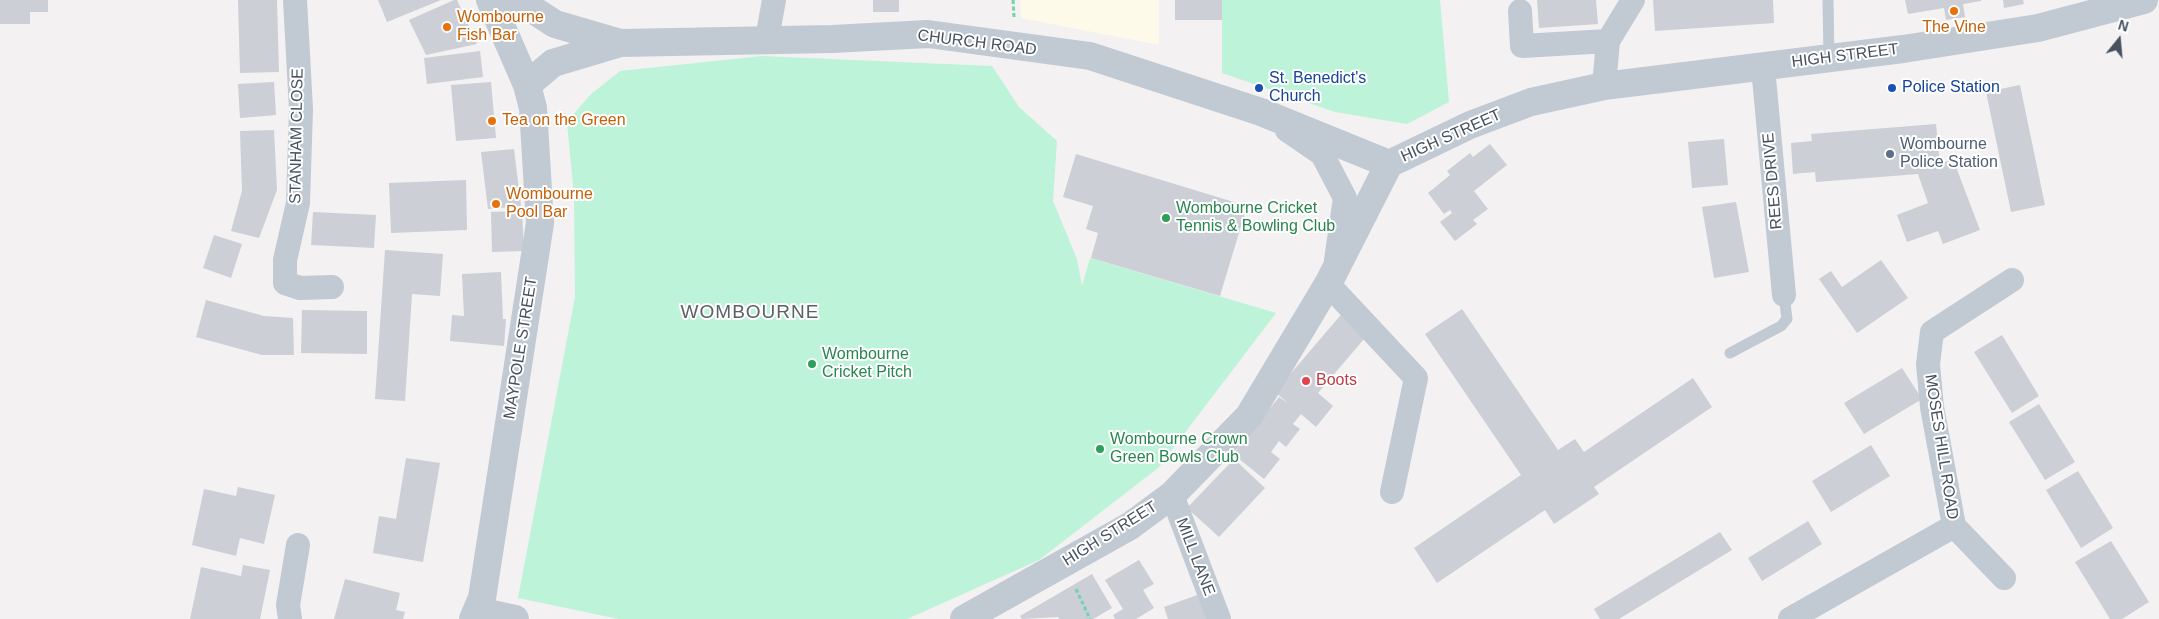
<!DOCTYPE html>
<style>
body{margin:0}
#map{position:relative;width:2159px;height:619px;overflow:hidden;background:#f3f1f1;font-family:Helvetica,sans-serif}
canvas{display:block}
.north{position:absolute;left:2094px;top:15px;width:50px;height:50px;-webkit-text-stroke:4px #fff;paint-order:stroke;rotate:17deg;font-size:14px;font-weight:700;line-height:20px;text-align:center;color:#475160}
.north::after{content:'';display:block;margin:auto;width:18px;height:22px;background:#475160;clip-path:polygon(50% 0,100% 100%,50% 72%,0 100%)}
</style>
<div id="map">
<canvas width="2159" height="619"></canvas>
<div class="north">N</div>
</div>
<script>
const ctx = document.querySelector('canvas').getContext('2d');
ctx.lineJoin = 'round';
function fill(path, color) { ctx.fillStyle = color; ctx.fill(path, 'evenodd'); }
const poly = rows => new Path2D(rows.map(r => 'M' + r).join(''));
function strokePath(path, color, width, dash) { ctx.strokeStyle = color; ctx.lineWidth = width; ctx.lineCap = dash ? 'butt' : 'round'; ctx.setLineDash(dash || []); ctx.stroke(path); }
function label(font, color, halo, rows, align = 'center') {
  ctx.font = font + ' Helvetica,sans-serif'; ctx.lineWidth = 4; ctx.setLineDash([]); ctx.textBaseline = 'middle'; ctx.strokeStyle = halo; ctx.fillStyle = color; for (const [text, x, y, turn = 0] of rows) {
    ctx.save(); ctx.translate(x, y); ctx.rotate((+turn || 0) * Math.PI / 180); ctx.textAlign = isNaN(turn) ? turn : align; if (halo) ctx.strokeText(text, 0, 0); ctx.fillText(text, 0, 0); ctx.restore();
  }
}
fill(poly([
 [1020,0,1159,0,1159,45,1021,18]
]), '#fdfaea');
fill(poly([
 [1222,0,1440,0,1449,102,1407,124,1335,112,1222,73],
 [762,56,992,66,1019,107,1057,141,1053,201,1077,259,1082,286,1090,258,1276,313,1158,468,1039,560,907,619,619,619,518,598,575,297,574,196,567,122,590,95,620,71]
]), '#bdf3d8');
fill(poly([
 [0,0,48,0,48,12,30,12,30,24,0,24],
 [238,0,277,0,279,72,240,73],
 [378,0,441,0,387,22],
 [454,0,457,0,477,44,426,55,409,20],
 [873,0,899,0,899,12,873,12],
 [1175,0,1222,0,1222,20,1175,20],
 [1537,0,1596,0,1598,24,1539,28],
 [1653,0,1773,0,1774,23,1655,31],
 [1905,0,1981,0,1981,1,1963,4,1965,17,1946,20,1944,8,1908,14],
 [2003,0,2023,0,2024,4,2004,8],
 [480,51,483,77,427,84,424,58],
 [274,82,276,115,240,118,238,84],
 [491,82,496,138,456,141,451,85],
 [2020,85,2045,205,2011,212,1986,92],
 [1936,124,1940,164,1953,159,1980,230,1943,244,1938,231,1907,242,1897,215,1928,203,1918,174,1816,182,1815,172,1793,174,1791,143,1812,141,1811,134],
 [274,130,277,190,259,238,231,231,242,191,240,131],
 [1724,139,1728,185,1692,188,1688,142],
 [1490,144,1507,165,1474,191,1488,209,1473,220,1477,224,1455,241,1440,222,1452,213,1450,210,1444,214,1428,193,1450,175,1447,171,1470,153,1473,157],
 [514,149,521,206,488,209,481,152],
 [1076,154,1247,206,1220,296,1091,258,1098,233,1086,229,1093,206,1063,197],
 [466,180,467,230,391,233,389,183],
 [1736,202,1749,272,1714,278,1702,207],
 [522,211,524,251,492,252,491,212],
 [313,212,376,215,374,248,311,245],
 [214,235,242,244,231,278,203,268],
 [385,250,443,254,440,296,412,294,405,401,375,399],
 [1881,260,1908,298,1857,333,1819,279,1831,271,1842,287],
 [501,272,503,319,506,319,504,346,450,341,452,315,464,316,462,274],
 [206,300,264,316,293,318,294,355,262,355,196,337],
 [1462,309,1558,450,1575,439,1584,452,1693,378,1712,407,1594,487,1599,494,1554,524,1545,510,1437,583,1414,548,1521,475,1425,334],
 [302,310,367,311,367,354,301,353],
 [1345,310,1370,332,1318,393,1333,406,1316,427,1301,414,1293,424,1300,429,1286,447,1279,441,1271,452,1280,459,1264,479,1233,454,1279,397,1289,404,1275,392],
 [2002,335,2039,396,2012,413,1974,352],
 [1902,368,1922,399,1864,434,1844,403],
 [2039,404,2075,462,2045,480,2009,422],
 [1871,445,1890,476,1831,512,1812,481],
 [406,458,440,463,423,562,373,553,379,516,396,519],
 [1234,459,1265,488,1219,537,1187,508],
 [2078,471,2113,528,2081,548,2046,490],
 [238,487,275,495,264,544,240,538,236,556,192,545,204,489,236,496],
 [1808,521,1822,544,1762,581,1748,558],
 [1720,532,1732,550,1619,619,1600,619,1594,609],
 [2111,541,2149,602,2122,619,2110,619,2075,562],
 [1139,560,1154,584,1143,590,1154,608,1136,619,1115,619,1113,615,1123,609,1105,580],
 [243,565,270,570,260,619,190,619,201,567,241,576],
 [1092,574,1112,608,1093,619,1059,619,1058,617,1022,619,1020,616],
 [345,579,400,593,396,610,405,612,403,619,334,619],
 [1200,594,1209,619,1168,619,1164,607]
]), '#cccfd6');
strokePath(poly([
 [1013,0,1014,17],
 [1076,589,1090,619]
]), '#72d4af', 3, [4, 2.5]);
strokePath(poly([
 [1828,0,1829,58],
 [1730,353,1781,326,1787,319,1784,295]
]), '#c1c9d3', 11);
strokePath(poly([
 [295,0,301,109,298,203,285,260,285,283,300,288,332,287],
 [1520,11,1522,46,1608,41],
 [767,39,774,0],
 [1763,67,1784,295],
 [1604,86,1608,41,1633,0],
 [1287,130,1322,154,1345,198,1336,260],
 [1328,284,1416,378,1392,492],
 [1172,495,1219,619],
 [2004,578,1954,526,1932,407,1928,364,1932,332,2012,280],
 [290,619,288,605,298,545],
 [1790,619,1954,526]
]), '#c1c9d3', 24);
strokePath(poly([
 [518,0,555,24,620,43],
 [527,85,553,63,620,43,832,39,928,34,1090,56,1261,112,1389,164],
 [478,611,515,619],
 [473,619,482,598,540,223,533,108,527,85,490,0],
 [964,619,1130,526,1172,495,1249,416,1328,284,1389,164,1470,125,1531,102,1604,86,1903,49,2038,28,2144,0]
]), '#c1c9d3', 28);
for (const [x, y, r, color] of [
 [1954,11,5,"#e8710a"],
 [447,27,5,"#e8710a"],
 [1259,88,5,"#1a4fb4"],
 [1892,88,5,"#1a4fb4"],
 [492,121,5,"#e8710a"],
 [1890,154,5,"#5c6f8a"],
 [496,204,5,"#e8710a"],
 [1166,218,5,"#2e9e5b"],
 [812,364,5,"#2e9e5b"],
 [1306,381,5,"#e0444e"],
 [1100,449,5,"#2e9e5b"]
]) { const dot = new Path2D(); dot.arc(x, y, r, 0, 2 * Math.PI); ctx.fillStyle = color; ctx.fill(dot); strokePath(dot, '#fff', 2); }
label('16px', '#c56008', '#fff', [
 ["Wombourne",457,18],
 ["Fish Bar",457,36],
 ["The Vine",1954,28,"center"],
 ["Tea on the Green",502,121],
 ["Wombourne",506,195],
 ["Pool Bar",506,213]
], 'left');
label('16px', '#475160', '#fff', [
 ["CHURCH ROAD",977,43,7],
 ["HIGH STREET",1845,56,-7],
 ["STANHAM CLOSE",297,136,-89],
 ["HIGH STREET",1451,136,-24],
 ["REES DRIVE",1773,181,-95],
 ["MAYPOLE STREET",521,348,-81],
 ["MOSES HILL ROAD",1941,447,81],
 ["HIGH STREET",1110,534,-32],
 ["MILL LANE",1195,557,69]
]);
label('16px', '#164399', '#fff', [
 ["St. Benedict's",1269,79],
 ["Church",1269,97],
 ["Police Station",1902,88]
], 'left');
label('16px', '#4e5e75', '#fff', [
 ["Wombourne",1900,145],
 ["Police Station",1900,163]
], 'left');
label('16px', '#27864d', '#fff', [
 ["Wombourne Cricket",1176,209],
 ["Tennis & Bowling Club",1176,227],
 ["Wombourne",822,355],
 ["Cricket Pitch",822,373],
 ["Wombourne Crown",1110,440],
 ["Green Bowls Club",1110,458]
], 'left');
label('16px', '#be3a42', '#fff', [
 ["Boots",1316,381]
], 'left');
ctx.letterSpacing = '1px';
label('19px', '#5d6066', '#fff', [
 ["WOMBOURNE",750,313]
]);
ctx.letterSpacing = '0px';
</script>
